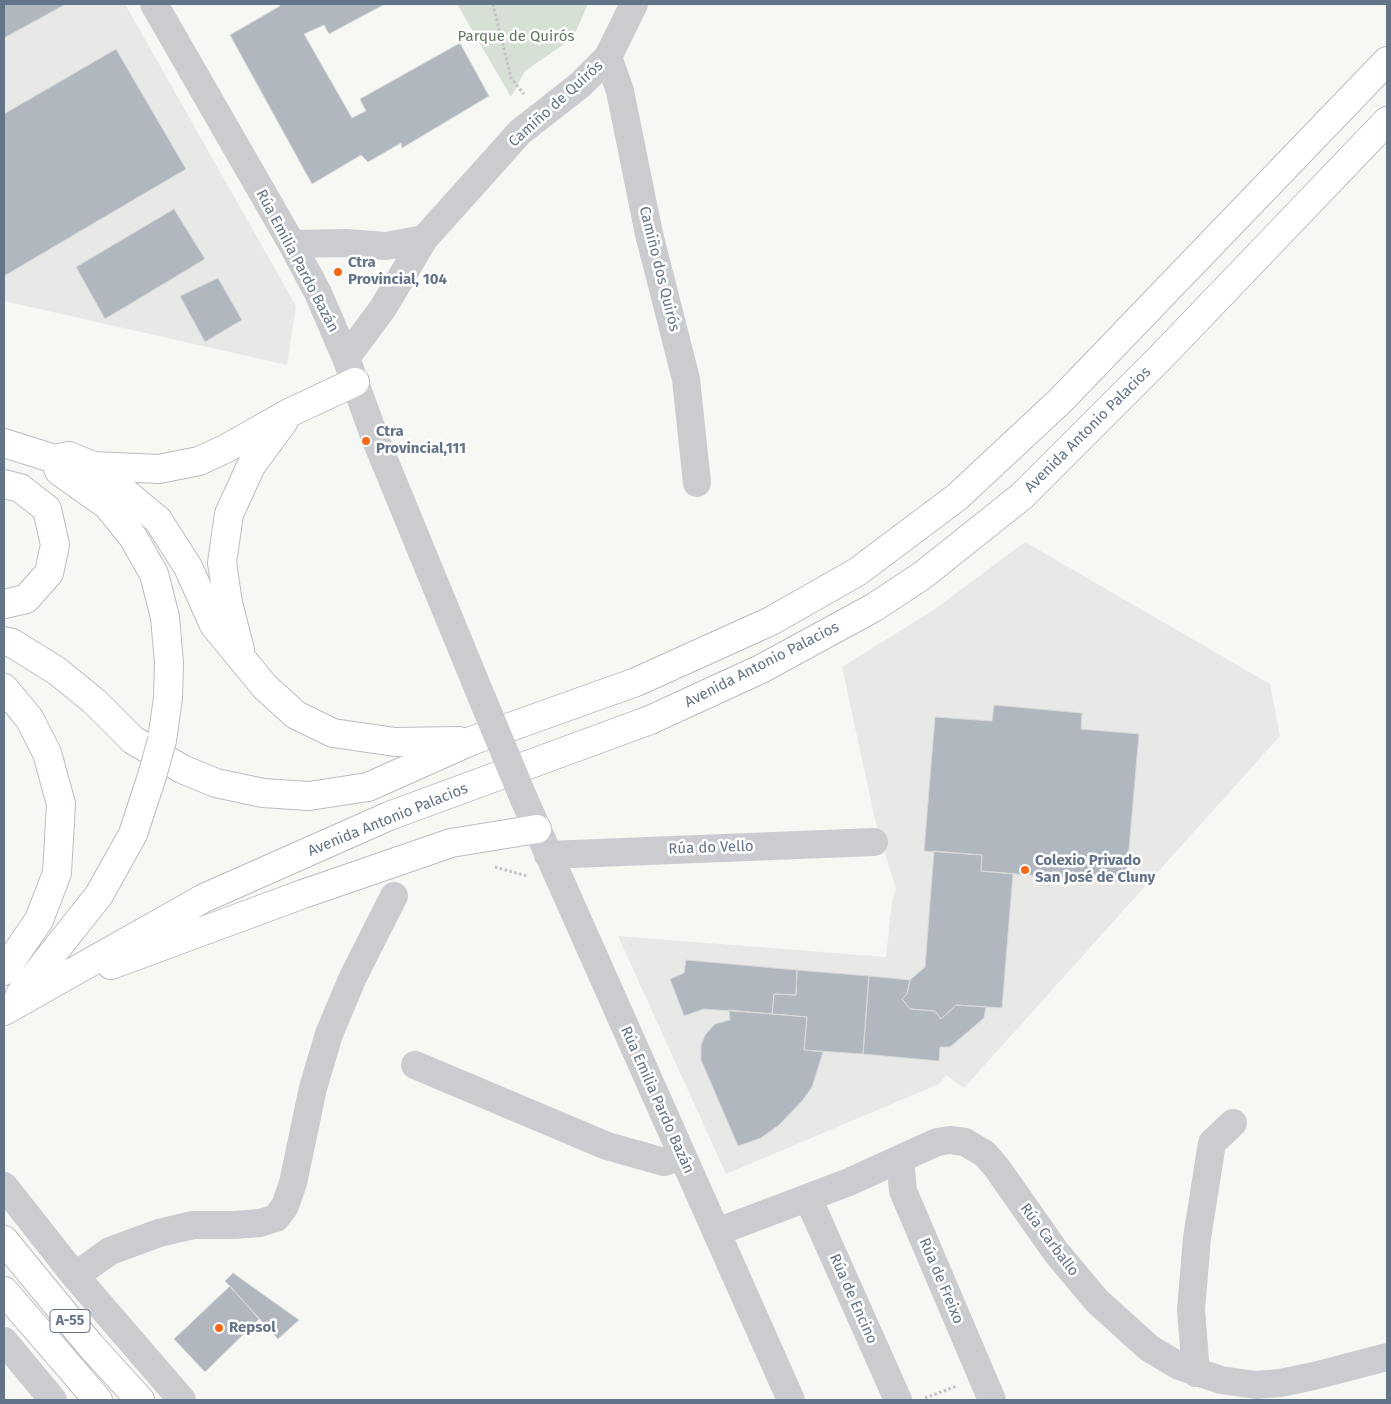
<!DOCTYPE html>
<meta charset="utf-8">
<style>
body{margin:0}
#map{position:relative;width:1391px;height:1404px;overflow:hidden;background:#f7f8f4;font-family:"Fira Sans",sans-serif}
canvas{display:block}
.frame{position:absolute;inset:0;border:5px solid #637388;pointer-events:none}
</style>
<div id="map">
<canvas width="1391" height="1404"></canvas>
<div class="frame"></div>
</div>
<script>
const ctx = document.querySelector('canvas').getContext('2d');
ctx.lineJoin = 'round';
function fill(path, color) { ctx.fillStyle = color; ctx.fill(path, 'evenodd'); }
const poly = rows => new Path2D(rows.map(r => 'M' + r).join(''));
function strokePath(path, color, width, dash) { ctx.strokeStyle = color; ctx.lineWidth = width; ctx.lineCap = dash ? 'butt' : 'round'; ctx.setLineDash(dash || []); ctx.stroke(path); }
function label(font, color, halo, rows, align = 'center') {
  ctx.font = font + ' "Fira Sans",sans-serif'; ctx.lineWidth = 5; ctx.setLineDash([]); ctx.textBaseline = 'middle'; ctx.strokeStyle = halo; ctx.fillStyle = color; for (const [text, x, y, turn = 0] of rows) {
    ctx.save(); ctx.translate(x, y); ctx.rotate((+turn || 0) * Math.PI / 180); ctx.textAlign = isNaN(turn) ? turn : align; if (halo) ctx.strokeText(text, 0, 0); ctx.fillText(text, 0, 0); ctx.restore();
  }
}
fill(poly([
 [4,4,125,4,296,306,287,365,4,301],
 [1025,542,1270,684,1280,736,964,1088,946,1075,939,1084,726,1174,618,936,886,957,892,901,896,889,876,824,842,667,935,609]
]), '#e8e8e7');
fill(poly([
 [457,4,588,4,573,38,525,71,511,97]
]), '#d7e0d5');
const building = poly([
 [4,4,66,4,4,38,4,4],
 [278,4,385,4,329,34,324,25,304,34,352,118,366,111,360,99,460,43,489,96,402,148,401,143,368,162,361,155,312,184,230,35,280,6,278,4],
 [116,49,186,169,4,276,4,114,116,49],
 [174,209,205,259,105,319,76,267,174,209],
 [218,278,242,320,205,342,180,296,218,278],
 [994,705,1082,713,1081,729,1139,734,1126,883,981,871,982,855,924,851,935,717,992,721,994,705],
 [934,851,982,855,981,871,1013,874,1002,1008,956,1005,941,1019,935,1011,910,1009,902,999,907,994,910,980,925,967,934,851],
 [686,960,797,970,796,995,774,994,772,1014,704,1009,684,1016,670,979,684,973,686,960],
 [797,970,869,976,863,1054,804,1050,807,1017,772,1014,774,994,796,995,797,970],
 [869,976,910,980,907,994,902,999,910,1009,935,1011,941,1019,956,1005,986,1007,984,1018,950,1047,940,1047,939,1061,863,1054,869,976],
 [729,1010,807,1017,804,1050,823,1052,812,1087,802,1101,779,1125,761,1138,738,1146,701,1060,701,1045,705,1035,715,1024,730,1020,729,1010],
 [233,1273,299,1320,278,1339,225,1281,233,1273],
 [230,1286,259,1319,205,1372,174,1339,230,1286]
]);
fill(building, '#b0b7bf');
strokePath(building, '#d9d9d7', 1);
const major = poly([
 [4,443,55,459,69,456,93,466,158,520,188,567,214,625,265,687,296,715,333,733,395,742,459,741],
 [55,459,59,471,107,505,133,537,154,574,165,617,169,663,168,698,162,740],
 [93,466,159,469,199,461,227,448,289,413,355,382],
 [4,484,20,488,47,509,55,545,49,573,26,599,4,604],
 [4,641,12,643,57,671,95,702,133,740,182,769,216,783,263,793,309,796,368,787,471,741,636,682,771,621,857,572,957,497,1060,401,1387,61],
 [240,650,228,603,222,563,229,514,251,466,284,421],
 [4,688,29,718,47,753,61,804,57,873,39,920,4,971],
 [111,965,303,894,451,843,537,829],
 [19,996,99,895,133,834,152,776],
 [4,1011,204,898,389,816,650,720,761,669,873,608,923,575,1022,496,1161,357,1387,121]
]);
const highway = poly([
 [4,1240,90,1345,140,1400],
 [4,1291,98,1400]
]);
strokePath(major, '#babdc2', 30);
strokePath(highway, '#b9bcc0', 30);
strokePath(poly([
 [493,4,511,78,524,94],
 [495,867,527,876],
 [925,1398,957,1386]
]), '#c0c2c5', 3, [2.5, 2.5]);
strokePath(poly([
 [154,4,292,244,318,293,346,358,375,438,482,698],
 [608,57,620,91,649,234,686,379,697,483],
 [292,244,346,243,386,246,424,239],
 [346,358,383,308,424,239,520,132,580,85,608,57,634,4],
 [524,799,791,1400],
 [548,855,874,842],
 [415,1065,607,1146,664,1162,682,1156],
 [900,1159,903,1191,992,1400],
 [4,1186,75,1276,182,1400],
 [808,1198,898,1400],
 [717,1232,849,1182,937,1142,950,1140,965,1142,985,1154,997,1168,1056,1252,1097,1301,1149,1348,1179,1366,1221,1380,1256,1385,1280,1383,1314,1376,1387,1357],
 [75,1276,110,1251,159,1233,193,1225,234,1225,260,1223,276,1218,285,1206,293,1183,313,1088,329,1034,353,977,394,896],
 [4,1341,53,1400],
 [1196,1373,1191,1310,1197,1238,1212,1143,1233,1123]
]), '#caccd0', 28);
strokePath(major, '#fff', 28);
strokePath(highway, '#fff', 28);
const majorBridge = poly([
 [152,776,162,740]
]);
strokePath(majorBridge, '#babdc2', 30, []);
strokePath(poly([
 [482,698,524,799]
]), '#caccd0', 28);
strokePath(majorBridge, '#fff', 28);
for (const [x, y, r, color] of [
 [338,272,5,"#f56a17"],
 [366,441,5,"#f56a17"],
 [1025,870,5,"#f56a17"],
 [219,1328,5,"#f56a17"]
]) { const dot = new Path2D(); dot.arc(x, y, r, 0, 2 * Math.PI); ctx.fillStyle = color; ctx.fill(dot); strokePath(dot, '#fff', 2); }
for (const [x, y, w] of [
 [70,1321,40]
]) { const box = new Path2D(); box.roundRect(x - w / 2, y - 11.5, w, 23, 4); ctx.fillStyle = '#fff'; ctx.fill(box); strokePath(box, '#637388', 1); }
label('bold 14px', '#637388', null, [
 ["A-55",70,1321]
]);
label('15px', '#617a5f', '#fff', [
 ["Parque de Quirós",516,37]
]);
label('15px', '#637388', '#fff', [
 ["Camiño de Quirós",556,104,-42],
 ["Rúa Emilia Pardo Bazán",297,261,62],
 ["Camiño dos Quirós",659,269,76],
 ["Avenida Antonio Palacios",1088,430,-45],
 ["Avenida Antonio Palacios",762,665,-27],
 ["Avenida Antonio Palacios",388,820,-22],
 ["Rúa do Vello",711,848,-2],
 ["Rúa Emilia Pardo Bazán",657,1100,66],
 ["Rúa Carballo",1049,1240,53],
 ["Rúa de Freixo",941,1281,67],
 ["Rúa de Encino",853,1299,66]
]);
label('bold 15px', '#637388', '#fff', [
 ["Ctra",348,263],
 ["Provincial, 104",348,280],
 ["Ctra",376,432],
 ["Provincial,111",376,449],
 ["Colexio Privado",1035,861],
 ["San José de Cluny",1035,878],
 ["Repsol",229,1328]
], 'left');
</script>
